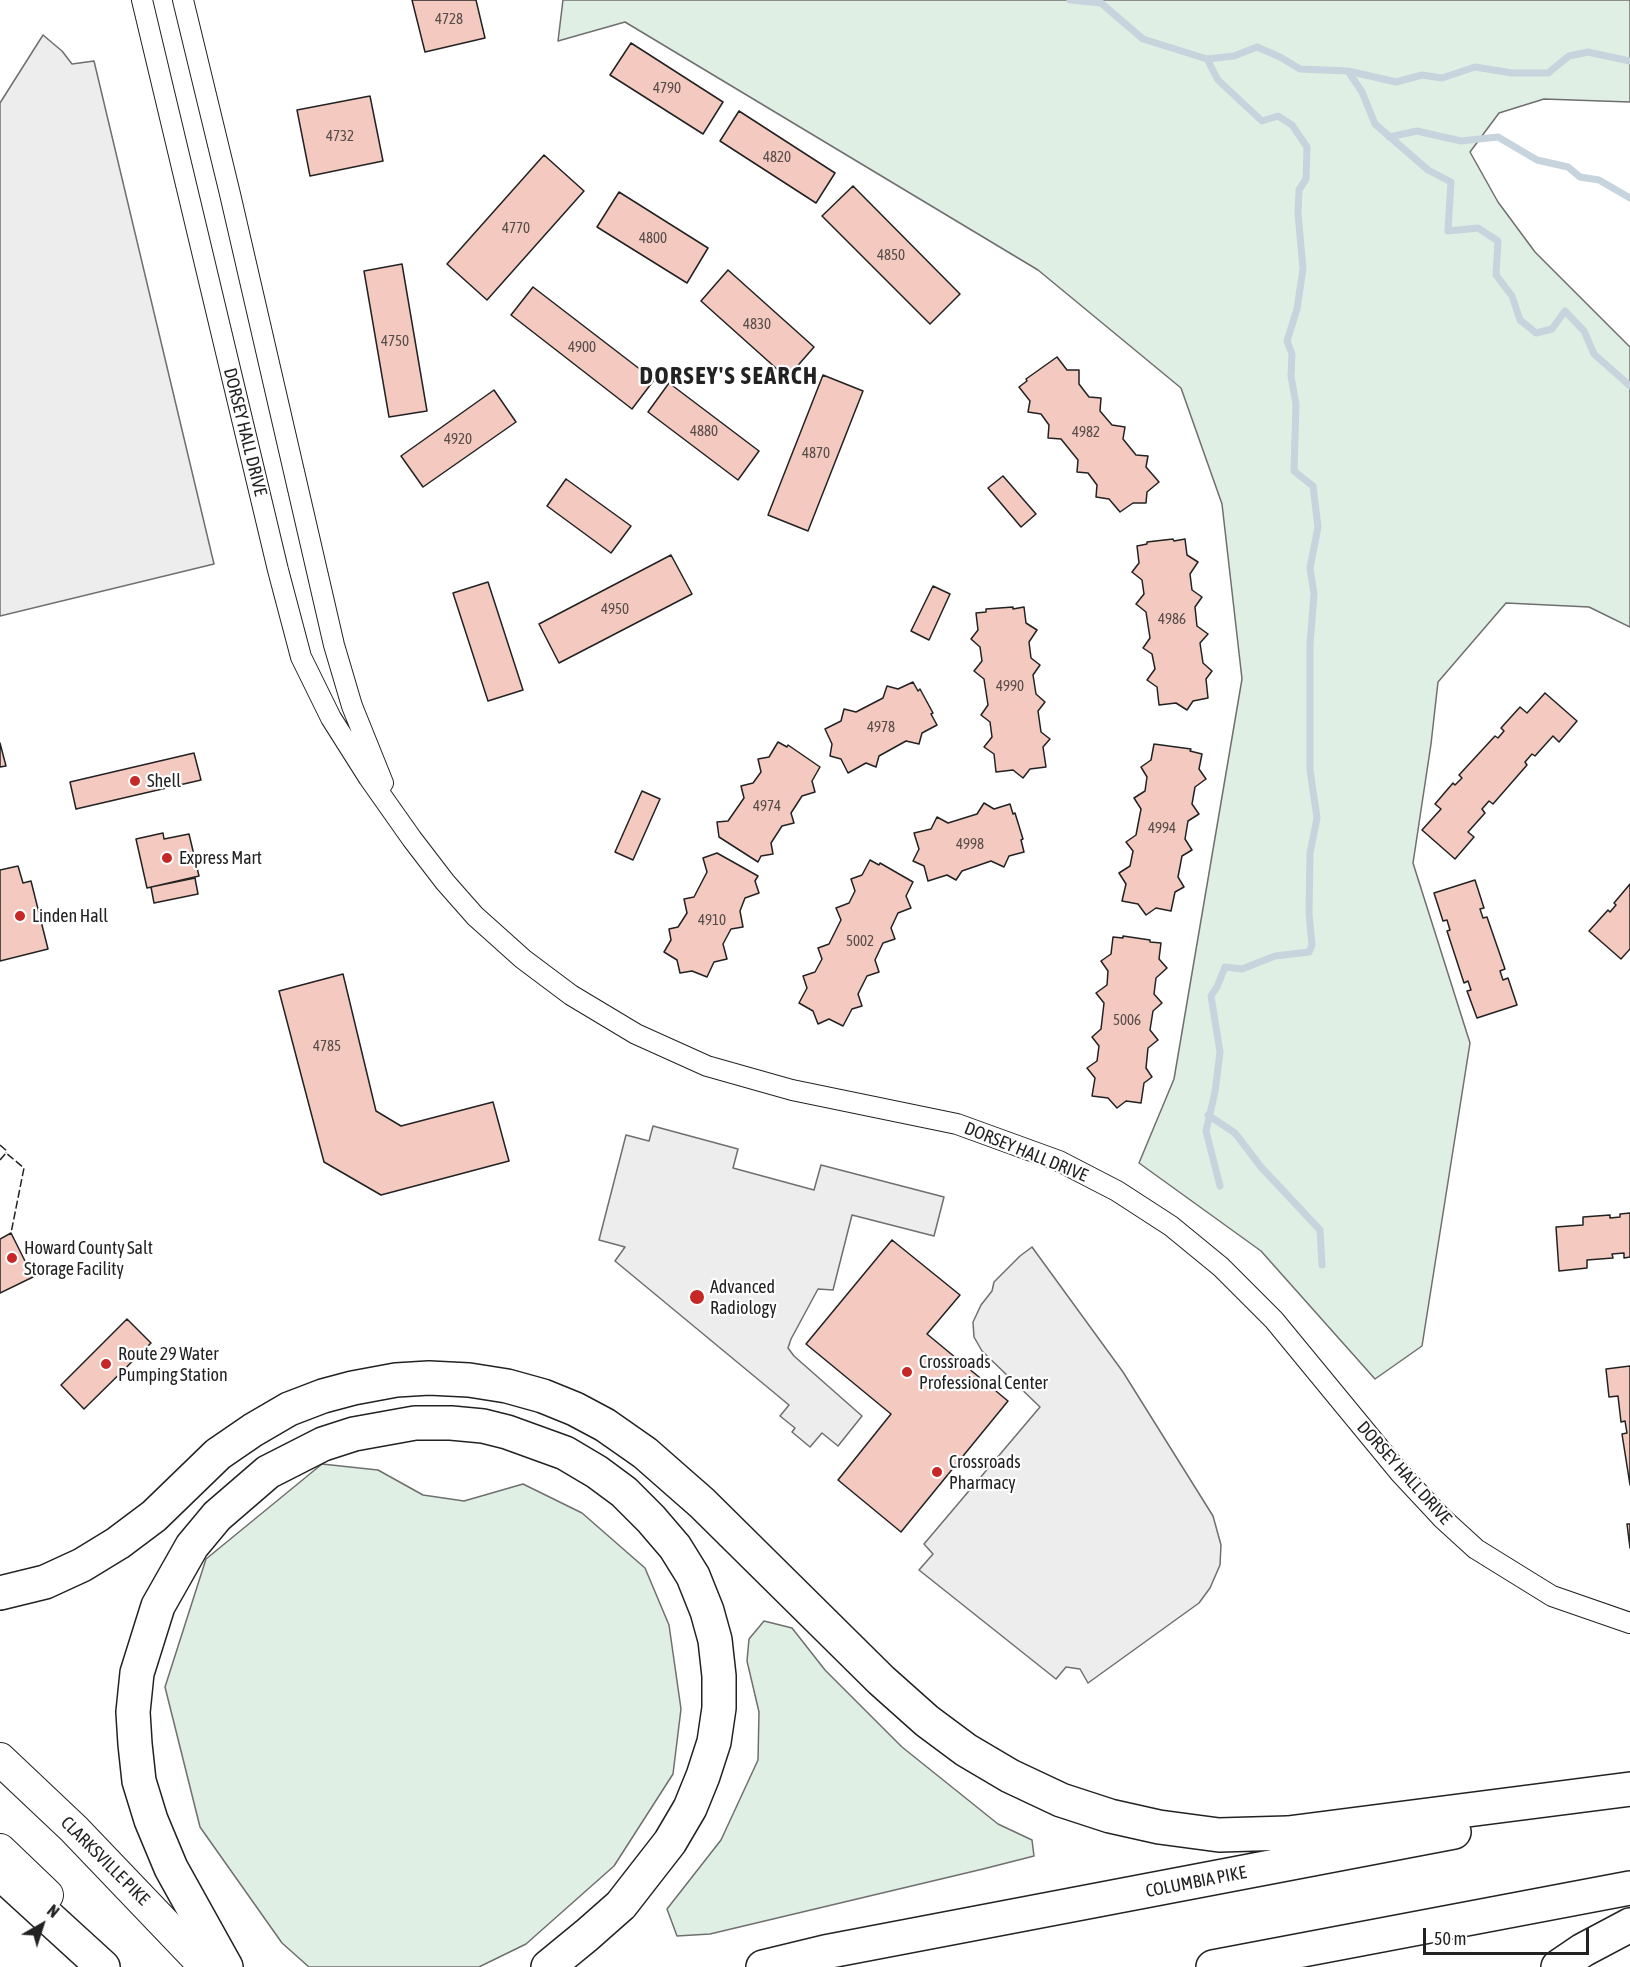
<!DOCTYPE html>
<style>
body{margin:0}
#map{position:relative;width:1630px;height:1967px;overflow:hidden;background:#fff;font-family:"Asap Condensed",sans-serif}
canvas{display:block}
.north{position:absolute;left:12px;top:1895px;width:60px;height:60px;-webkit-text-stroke:4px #fff;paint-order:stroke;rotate:39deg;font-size:16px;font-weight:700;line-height:24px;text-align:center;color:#222}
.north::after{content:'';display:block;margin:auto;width:21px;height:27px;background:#222;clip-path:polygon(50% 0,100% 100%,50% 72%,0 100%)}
.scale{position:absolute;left:1423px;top:1928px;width:166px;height:27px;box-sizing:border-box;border:3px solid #222;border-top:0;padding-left:8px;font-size:18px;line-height:21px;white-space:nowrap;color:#222;-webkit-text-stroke:4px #fff;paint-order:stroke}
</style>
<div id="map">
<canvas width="1630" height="1967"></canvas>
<div class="north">N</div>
<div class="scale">50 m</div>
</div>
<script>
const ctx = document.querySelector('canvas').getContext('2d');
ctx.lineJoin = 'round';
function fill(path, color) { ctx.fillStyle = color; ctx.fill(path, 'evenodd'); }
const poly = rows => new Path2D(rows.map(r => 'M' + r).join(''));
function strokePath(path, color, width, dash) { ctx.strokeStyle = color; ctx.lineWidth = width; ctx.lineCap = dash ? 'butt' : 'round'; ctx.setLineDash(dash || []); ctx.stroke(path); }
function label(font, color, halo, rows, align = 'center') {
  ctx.font = font + ' "Asap Condensed",sans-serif'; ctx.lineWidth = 4.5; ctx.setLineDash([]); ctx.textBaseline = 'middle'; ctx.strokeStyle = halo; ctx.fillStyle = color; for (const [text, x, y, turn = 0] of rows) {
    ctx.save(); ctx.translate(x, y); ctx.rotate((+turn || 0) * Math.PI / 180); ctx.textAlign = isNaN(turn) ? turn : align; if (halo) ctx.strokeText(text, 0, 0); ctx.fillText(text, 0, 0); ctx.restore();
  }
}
const green = poly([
 [563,0,1630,0,1630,102,1544,99,1499,113,1470,152,1498,202,1535,252,1630,347,1630,627,1589,607,1506,603,1438,682,1431,744,1413,863,1470,1043,1422,1346,1375,1379,1261,1251,1139,1163,1174,1079,1242,679,1222,504,1181,388,1038,270,625,22,558,41,563,0],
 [322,1464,378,1470,423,1495,464,1501,523,1484,582,1513,645,1568,669,1625,681,1709,673,1774,614,1866,526,1944,479,1967,309,1967,282,1943,200,1827,165,1687,206,1559,322,1464],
 [764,1621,792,1628,825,1670,902,1747,998,1824,1032,1840,1034,1856,983,1869,710,1934,677,1936,667,1909,721,1840,758,1760,759,1712,747,1661,749,1639,764,1621]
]);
fill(green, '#e0efe3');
strokePath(green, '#6f6f6f', 1.5);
const parking = poly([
 [43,35,62,51,72,64,94,61,214,564,0,616,0,103,43,35],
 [653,1126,738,1149,733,1168,814,1190,821,1165,944,1197,934,1236,852,1215,833,1290,818,1289,791,1339,788,1348,794,1356,862,1416,838,1446,822,1433,810,1447,792,1432,795,1428,780,1416,789,1405,615,1261,625,1247,599,1240,626,1135,649,1141,653,1126],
 [1032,1247,1123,1372,1213,1516,1221,1545,1220,1565,1210,1588,1199,1603,1088,1683,1080,1669,1066,1667,1056,1679,919,1570,933,1554,924,1544,1040,1407,982,1351,974,1337,973,1322,981,1305,992,1291,994,1282,1020,1256,1032,1247]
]);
fill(parking, '#ededed');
strokePath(parking, '#6f6f6f', 1.5);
strokePath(poly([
 [1070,0,1101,3,1143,39,1207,59,1234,56,1257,47,1280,57,1300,69,1348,71,1362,92,1375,124,1428,170,1451,182,1448,231,1478,228,1498,241,1496,275,1512,296,1520,320,1536,333,1552,329,1565,311,1584,331,1594,354,1630,386],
 [1207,59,1218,80,1262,121,1278,116,1292,125,1307,147,1306,179,1299,190,1298,213,1303,269,1297,309,1287,341,1292,354,1291,376,1296,404,1294,471,1313,486,1318,527,1310,568,1314,594,1310,644,1310,770,1317,818,1310,853,1309,913,1312,945,1309,952,1275,956,1242,969,1225,967,1217,987,1211,996,1220,1052,1215,1092,1206,1131,1220,1186],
 [1348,71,1396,82,1422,75,1442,78,1475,67,1512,73,1548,73,1569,56,1588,52,1630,61],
 [1389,137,1417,131,1461,141,1498,137,1537,160,1568,167,1580,177,1599,180,1630,198],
 [1208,1115,1235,1133,1261,1167,1320,1230,1322,1265]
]), '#c7d3dd', 7);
const building = poly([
 [412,0,476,0,485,38,425,52,412,0],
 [631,43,723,102,703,134,610,75,631,43],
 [370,96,383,161,310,176,297,110,370,96],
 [739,111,835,173,816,203,720,141,739,111],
 [544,155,584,191,487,300,447,264,544,155],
 [853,186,960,294,930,324,822,216,853,186],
 [619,192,708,248,687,283,597,227,619,192],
 [402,264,427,411,389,417,364,271,402,264],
 [728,270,814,347,787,378,701,301,728,270],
 [533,287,654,380,632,409,511,315,533,287],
 [1057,357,1067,370,1079,370,1079,384,1089,397,1101,398,1100,411,1112,425,1125,427,1123,439,1136,455,1148,456,1146,467,1159,482,1147,492,1146,503,1133,503,1120,512,1109,499,1096,497,1097,485,1088,473,1077,472,1078,460,1061,439,1048,438,1049,425,1041,414,1028,412,1030,401,1019,387,1027,381,1026,379,1057,357],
 [823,375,863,391,808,531,768,515,823,375],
 [669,383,759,451,738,480,648,412,669,383],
 [494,390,516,422,423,487,401,456,494,390],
 [1003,476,1036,514,1021,527,988,488,1003,476],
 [566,479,631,526,611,553,547,506,566,479],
 [1173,539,1174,541,1185,539,1187,555,1198,562,1190,574,1192,590,1202,597,1195,607,1197,626,1208,634,1200,643,1203,663,1212,671,1206,679,1208,698,1193,701,1187,710,1176,703,1159,705,1157,687,1147,680,1155,669,1152,654,1143,648,1150,638,1146,612,1136,604,1144,594,1142,580,1132,572,1139,563,1137,546,1147,544,1147,542,1173,539],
 [671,555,692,594,559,663,539,624,671,555],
 [488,582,523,690,488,701,453,593,488,582],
 [933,586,950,594,929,640,911,631,933,586],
 [1013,607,1013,609,1024,607,1026,623,1037,630,1029,642,1031,658,1040,665,1033,675,1036,694,1045,702,1038,711,1041,732,1050,739,1043,747,1046,767,1030,769,1023,778,1013,770,996,772,994,754,984,747,992,737,990,722,981,715,988,705,984,679,974,671,982,661,980,647,971,639,978,630,976,613,986,612,986,609,1013,607],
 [913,682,918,691,920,689,933,713,931,714,937,725,922,733,919,744,906,741,879,756,876,767,866,763,848,773,841,759,830,756,832,744,825,729,841,721,844,709,856,712,883,698,887,686,898,689,913,682],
 [1545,693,1577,721,1559,742,1553,736,1535,756,1532,754,1525,762,1527,765,1493,804,1489,801,1482,809,1485,813,1468,832,1474,837,1455,859,1422,830,1441,809,1435,804,1453,783,1455,785,1462,778,1459,775,1495,736,1498,738,1504,731,1501,728,1520,707,1527,713,1545,693],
 [778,742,787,747,788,745,820,767,812,781,815,792,802,796,791,813,794,823,782,826,771,843,773,854,761,856,758,862,719,837,717,822,728,821,744,798,741,786,753,783,761,772,758,759,769,757,778,742],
 [0,743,6,766,0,767,0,743],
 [1154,744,1191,749,1190,751,1202,754,1199,769,1206,779,1195,787,1192,804,1199,814,1188,821,1185,839,1192,850,1182,856,1178,877,1184,887,1175,892,1171,911,1156,908,1146,915,1138,904,1122,901,1126,884,1119,873,1130,866,1133,851,1126,842,1136,835,1141,809,1134,798,1145,791,1147,777,1141,767,1151,760,1154,744],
 [194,753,201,780,76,809,70,782,194,753],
 [642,791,660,799,633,860,615,852,642,791],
 [984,803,994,809,1010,804,1013,814,1015,813,1023,839,1021,840,1024,852,1009,856,1004,867,991,861,962,871,956,880,947,875,928,881,924,866,913,861,919,849,914,833,931,829,937,817,948,823,977,814,984,803],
 [163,833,164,839,189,834,199,876,147,888,136,839,163,833],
 [717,853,758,876,755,881,759,893,745,898,740,911,743,927,731,929,723,944,727,959,714,962,707,977,692,971,680,973,677,960,664,952,671,940,669,929,678,927,687,913,684,899,694,897,707,872,703,858,717,853],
 [870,860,879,865,880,863,913,882,906,896,911,908,898,913,891,928,895,939,883,943,875,960,879,972,867,976,858,994,862,1006,852,1009,843,1026,829,1019,818,1024,813,1011,799,1003,807,988,803,976,815,972,822,959,818,948,829,944,841,920,836,908,849,903,855,891,851,879,862,875,870,860],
 [18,866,23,883,31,881,48,949,0,961,0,870,18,866],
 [195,878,198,894,154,903,151,887,195,878],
 [1475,880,1484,908,1480,909,1483,918,1487,917,1505,969,1500,971,1503,980,1508,978,1517,1005,1477,1018,1467,991,1471,990,1468,981,1464,983,1447,931,1450,930,1447,920,1443,921,1434,893,1475,880],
 [1630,884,1630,949,1621,959,1589,931,1608,910,1610,912,1616,905,1614,903,1630,884],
 [1123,936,1150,940,1150,942,1161,943,1159,959,1167,968,1156,978,1154,994,1162,1003,1153,1011,1150,1030,1158,1040,1148,1048,1146,1068,1152,1077,1144,1083,1141,1103,1126,1101,1117,1108,1108,1098,1092,1096,1095,1078,1087,1068,1097,1061,1099,1046,1092,1037,1101,1029,1104,1003,1096,993,1107,985,1108,971,1101,961,1111,954,1113,937,1123,938,1123,936],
 [343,974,376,1111,401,1126,493,1102,509,1161,381,1195,324,1162,279,991,343,974],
 [1630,1213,1630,1257,1624,1258,1624,1253,1612,1254,1613,1258,1587,1260,1587,1268,1559,1271,1556,1227,1583,1225,1583,1217,1610,1215,1610,1218,1620,1217,1620,1214,1630,1213],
 [11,1233,33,1277,0,1293,0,1239,11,1233],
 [892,1240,960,1295,927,1334,1008,1401,901,1532,838,1480,891,1414,806,1344,892,1240],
 [127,1319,151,1343,84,1409,61,1385,127,1319],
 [1630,1366,1630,1485,1622,1434,1627,1433,1625,1421,1621,1422,1618,1396,1609,1397,1606,1369,1630,1366],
 [1627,1524,1630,1524,1630,1548,1627,1524]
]);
fill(building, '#f3c9c0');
strokePath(building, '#222', 1.5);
const minor = poly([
 [142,0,278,570,301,657,331,718,369,778,412,839,445,882,475,916,523,959,571,995,636,1034,707,1066,792,1090,957,1124,1059,1161,1117,1191,1171,1226,1221,1267,1274,1320,1400,1473,1442,1518,1476,1549,1552,1596,1630,1623],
 [183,0,230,194,334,645,352,706,383,783]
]);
const primary = poly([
 [0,1759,74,1829,206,1967],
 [0,1850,47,1895]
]);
const motorway = poly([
 [0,1593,45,1582,82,1565,118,1543,154,1516,218,1454,253,1430,289,1409,323,1396,353,1388,396,1380,429,1378,469,1380,507,1386,543,1396,575,1409,605,1425,645,1453,702,1503,881,1680,927,1721,966,1750,1010,1776,1061,1800,1110,1816,1159,1827,1219,1835,1288,1833,1630,1789],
 [0,1873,103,1967],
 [226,1967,171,1868,151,1820,139,1781,135,1744,133,1712,137,1673,158,1606,192,1546,217,1516,268,1472,323,1444,354,1434,415,1423,451,1423,483,1426,507,1432,565,1453,597,1472,624,1492,651,1519,675,1547,693,1576,707,1611,715,1640,719,1676,719,1708,714,1742,703,1776,690,1808,670,1842,621,1905,587,1935,548,1967],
 [763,1967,825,1952,1454,1832],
 [1213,1967,1630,1888],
 [1558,1967,1583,1950,1630,1925]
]);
strokePath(minor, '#222', 22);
strokePath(primary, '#222', 34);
strokePath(motorway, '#222', 36);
strokePath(minor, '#fff', 20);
strokePath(primary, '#fff', 32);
strokePath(motorway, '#fff', 33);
strokePath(poly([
 [0,1145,7,1151,6,1153],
 [0,1160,6,1153,24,1168,11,1233]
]), '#222', 1.5, [8, 3]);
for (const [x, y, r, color] of [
 [135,781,6,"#c62828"],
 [167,858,6,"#c62828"],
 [20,916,6,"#c62828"],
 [12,1258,6,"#c62828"],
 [697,1297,8,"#c62828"],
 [106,1364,6,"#c62828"],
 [907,1372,6,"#c62828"],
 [937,1472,6,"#c62828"]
]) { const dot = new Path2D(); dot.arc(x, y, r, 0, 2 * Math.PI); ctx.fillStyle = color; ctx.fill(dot); strokePath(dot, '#fff', 2); }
label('15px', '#564c4a', null, [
 ["4728",449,19],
 ["4790",667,88],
 ["4732",340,136],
 ["4820",777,157],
 ["4770",516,228],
 ["4800",653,238],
 ["4850",891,255],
 ["4830",757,324],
 ["4750",395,341],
 ["4900",582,347],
 ["4880",704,431],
 ["4982",1086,432],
 ["4920",458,439],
 ["4870",816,453],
 ["4950",615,609],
 ["4986",1172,619],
 ["4990",1010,686],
 ["4978",881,727],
 ["4974",767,806],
 ["4994",1162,828],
 ["4998",970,844],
 ["4910",712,920],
 ["5002",860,941],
 ["5006",1127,1020],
 ["4785",327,1046]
]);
label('18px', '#222', '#fff', [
 ["DORSEY HALL DRIVE",245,432,76],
 ["DORSEY HALL DRIVE",1026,1152,22],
 ["DORSEY HALL DRIVE",1404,1473,48],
 ["CLARKSVILLE PIKE",105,1861,45],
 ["COLUMBIA PIKE",1196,1882,-11]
]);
label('18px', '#222', '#fff', [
 ["Shell",147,781],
 ["Express Mart",179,858],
 ["Linden Hall",32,916],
 ["Howard County Salt",24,1248],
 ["Storage Facility",24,1269],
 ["Advanced",710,1287],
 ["Radiology",710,1308],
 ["Route 29 Water",118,1354],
 ["Pumping Station",118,1375],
 ["Crossroads",919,1362],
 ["Professional Center",919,1383],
 ["Crossroads",949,1462],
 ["Pharmacy",949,1483]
], 'left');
ctx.letterSpacing = '1.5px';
label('bold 24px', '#222', '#fff', [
 ["DORSEY'S SEARCH",729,376]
]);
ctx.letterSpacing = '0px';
</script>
